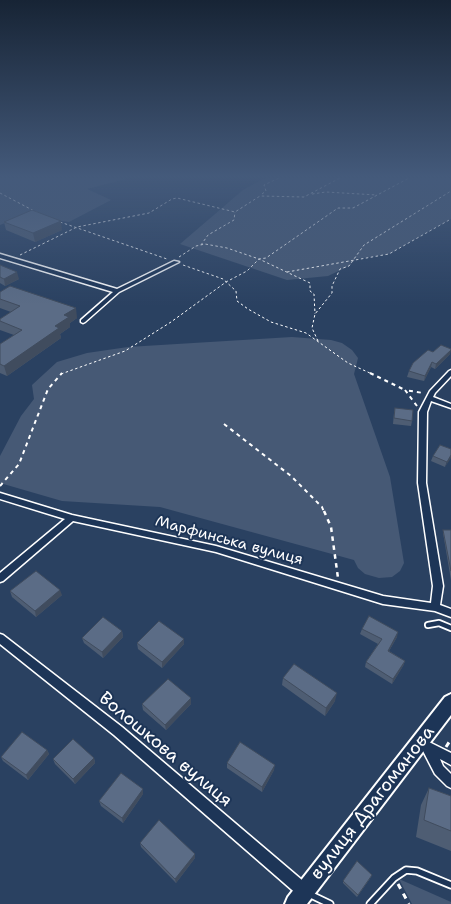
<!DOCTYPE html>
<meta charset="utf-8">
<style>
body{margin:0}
canvas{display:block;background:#2a4161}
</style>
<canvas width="451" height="904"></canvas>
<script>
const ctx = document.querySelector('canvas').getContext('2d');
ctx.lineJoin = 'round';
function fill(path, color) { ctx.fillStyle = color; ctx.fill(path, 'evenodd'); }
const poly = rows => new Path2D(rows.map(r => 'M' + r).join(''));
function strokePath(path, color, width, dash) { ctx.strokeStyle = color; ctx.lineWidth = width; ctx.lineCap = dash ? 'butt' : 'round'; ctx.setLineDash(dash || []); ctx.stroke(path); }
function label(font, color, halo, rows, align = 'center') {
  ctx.font = font + ' "Shantell Sans",sans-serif'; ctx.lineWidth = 4; ctx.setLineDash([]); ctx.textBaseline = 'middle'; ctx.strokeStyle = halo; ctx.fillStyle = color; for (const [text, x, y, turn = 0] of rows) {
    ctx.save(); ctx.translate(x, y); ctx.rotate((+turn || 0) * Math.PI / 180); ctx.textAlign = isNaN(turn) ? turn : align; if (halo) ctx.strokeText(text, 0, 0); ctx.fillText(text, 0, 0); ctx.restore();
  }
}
fill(poly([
 [0,178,122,178,125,179,87,189,111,200,69,222,23,216,0,225],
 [265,178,451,178,451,219,389,254,356,259,349,266,328,276,287,280,180,244,243,190],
 [292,337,331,340,342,343,352,350,358,358,354,374,390,477,404,563,400,571,392,577,379,578,365,574,358,568,354,560,160,507,62,501,0,483,0,456,21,416,34,399,32,385,57,362,87,353,128,347],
 [399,879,451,902,451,904,412,904]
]), '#465975');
const laneFar1 = poly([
 [428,625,439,623,451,628]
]);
const lane = poly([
 [309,894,330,904],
 [370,904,394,878,406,870,417,871,451,885]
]);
const street = poly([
 [0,254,117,289,174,261,179,262,119,292,85,322,83,323,81,322,81,320,113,292,0,258,0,254],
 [451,370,451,376,435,393,433,397,451,404,451,408,431,401,427,412,426,483,443,586,440,605,451,609,451,617,435,611,383,604,216,552,73,521,3,581,0,582,0,573,65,519,0,499,0,493,72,515,216,546,383,596,431,603,433,586,418,483,419,412,430,391,449,371,451,370],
 [0,634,3,635,122,727,309,886,310,891,309,896,304,897,299,896,114,735,0,644,0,634],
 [427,741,451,753,451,765,440,759,443,766,451,774,451,788,447,786,435,774,421,747,423,743,427,741]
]);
const secondary = poly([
 [451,694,451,715,307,904,285,904,288,897,445,697,451,694]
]);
strokePath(laneFar1, '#fff', 8);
strokePath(lane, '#fff', 9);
strokePath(street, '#fff', 3);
strokePath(secondary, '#fff', 4);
strokePath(poly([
 [0,193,38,213],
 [262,194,266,191,264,185,279,178],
 [312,194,326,192,377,195],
 [60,222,167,259],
 [201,245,208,235,234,220,235,212],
 [20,255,77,227,149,213,172,199,177,198,235,212,260,196,304,197,340,178],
 [179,257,196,246,205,244,227,248,259,259,266,258,338,208,353,208,409,178],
 [183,265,223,279,236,291,237,301,248,309,271,322,306,333,348,363,372,374],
 [287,272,389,254,451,219],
 [318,341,312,328,315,314,332,293,332,286,340,269,349,266,364,245,451,191],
 [61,374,125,351,171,322,226,282,247,271,259,259,310,283,310,291,314,294,315,314]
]), '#fff', 1, [2.5, 2.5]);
strokePath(poly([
 [370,373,405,390],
 [417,406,405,390,423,393],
 [224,424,291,476,322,507,324,512],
 [0,486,19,464,48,389,62,373]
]), '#fff', 2, [4, 4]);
strokePath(poly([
 [324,511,331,527,338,578]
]), '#fff', 2.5, [4.5, 4.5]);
strokePath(poly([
 [446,747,451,739],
 [398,884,409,904]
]), '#fff', 3, [5.5, 5.5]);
strokePath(laneFar1, '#1d3557', 4.5);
strokePath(lane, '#1d3557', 5.5);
fill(street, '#1d3557');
fill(secondary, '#1d3557');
fill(poly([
 [4,222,62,230,35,242,6,230],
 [0,265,19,279,5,286,0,283],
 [0,292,77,318,70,323,70,327,60,334,61,338,7,376,0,373,0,344,14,335,0,330,0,319,11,312,0,308],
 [433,352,450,354,435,369,431,367,424,381,407,377,409,371],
 [395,408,412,421,411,426,393,424,394,413],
 [451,449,445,467,431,461,433,456],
 [443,530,451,530,451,580,443,533],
 [10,591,62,595,36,617,12,597],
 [362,629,397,637,389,651,405,661,403,666,392,684,365,667,366,662,378,644,360,634],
 [122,631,123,637,103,658,84,643,82,638],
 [137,643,184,644,162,668,138,649],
 [283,678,335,701,325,716,282,685],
 [191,698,191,704,166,730,143,710,142,704],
 [47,750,49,754,28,780,3,761,1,757],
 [94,758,95,763,75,784,55,764,53,759],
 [227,763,274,770,262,792,227,768],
 [429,788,451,796,451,851,416,837,421,805],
 [143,794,123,823,101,806,99,801],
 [140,843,195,854,195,858,176,883,141,847],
 [371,877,357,897,343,883,343,881]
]), '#4e5d73');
fill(poly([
 [61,221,62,230,35,242,33,233],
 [17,272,19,279,5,286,4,279],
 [76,308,77,318,70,323,70,327,60,334,61,338,7,376,4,366,55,326,64,315],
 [451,350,450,354,435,369,436,364],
 [432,362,431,367,424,381,425,376],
 [451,455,451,458,445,467,447,462],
 [60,590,62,595,36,617,35,611],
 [122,631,123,637,103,658,102,652],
 [398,632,397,637,386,656,388,651],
 [184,639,184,644,162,668,162,662],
 [405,661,403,666,392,684,393,679],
 [337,693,335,701,325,716,326,708],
 [191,698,191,704,166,730,165,725],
 [47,750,49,754,28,780,26,775],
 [94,758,95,763,75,784,73,779],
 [275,765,274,770,262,792,262,787],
 [143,789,143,794,123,823,122,818],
 [195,854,195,858,176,883,175,879]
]), '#404c5e');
const building = poly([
 [32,210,61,221,33,233,4,222,32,210],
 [0,265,17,272,4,279,0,277,0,265],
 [10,286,76,308,64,315,69,317,55,326,59,328,4,366,0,364,0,344,22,330,0,321,0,319,20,306,0,299,0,292,10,286],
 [441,345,451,349,451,350,436,364,432,362,425,376,409,371,413,363,428,350,433,352,441,345],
 [395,408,413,410,412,421,394,418,395,408],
 [440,445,451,449,451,455,447,462,433,456,440,445],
 [443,530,451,530,451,571,443,530],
 [36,571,60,590,35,611,10,591,36,571],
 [369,616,398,632,388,651,405,661,393,679,366,662,382,639,362,629,369,616],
 [103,617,122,631,102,652,82,638,103,617],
 [159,621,184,639,162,662,137,643,159,621],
 [294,664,337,693,326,708,283,678,294,664],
 [168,679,191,698,165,725,142,704,168,679],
 [22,732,47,750,26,775,1,757,22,732],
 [73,739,94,758,73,779,53,759,73,739],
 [240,742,275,765,262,787,227,763,240,742],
 [121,773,143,789,122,818,99,801,121,773],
 [429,788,451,796,451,831,424,820,429,788],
 [159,820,195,854,175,879,140,843,159,820],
 [357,861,372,875,358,895,343,881,357,861]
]);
fill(building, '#5b6c86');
strokePath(building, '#404c5e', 1);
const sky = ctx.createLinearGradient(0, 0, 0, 305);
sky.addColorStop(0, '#172435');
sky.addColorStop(0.58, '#445a7b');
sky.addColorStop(1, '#445a7b00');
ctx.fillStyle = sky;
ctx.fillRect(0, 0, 451, 305);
label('15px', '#fff', '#1d3557', [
 ["Марфинська вулиця",229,541,15]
]);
label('18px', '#fff', '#1d3557', [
 ["Волошкова вулиця",165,750,40],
 ["вулиця Драгоманова",373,803,-52]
]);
</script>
